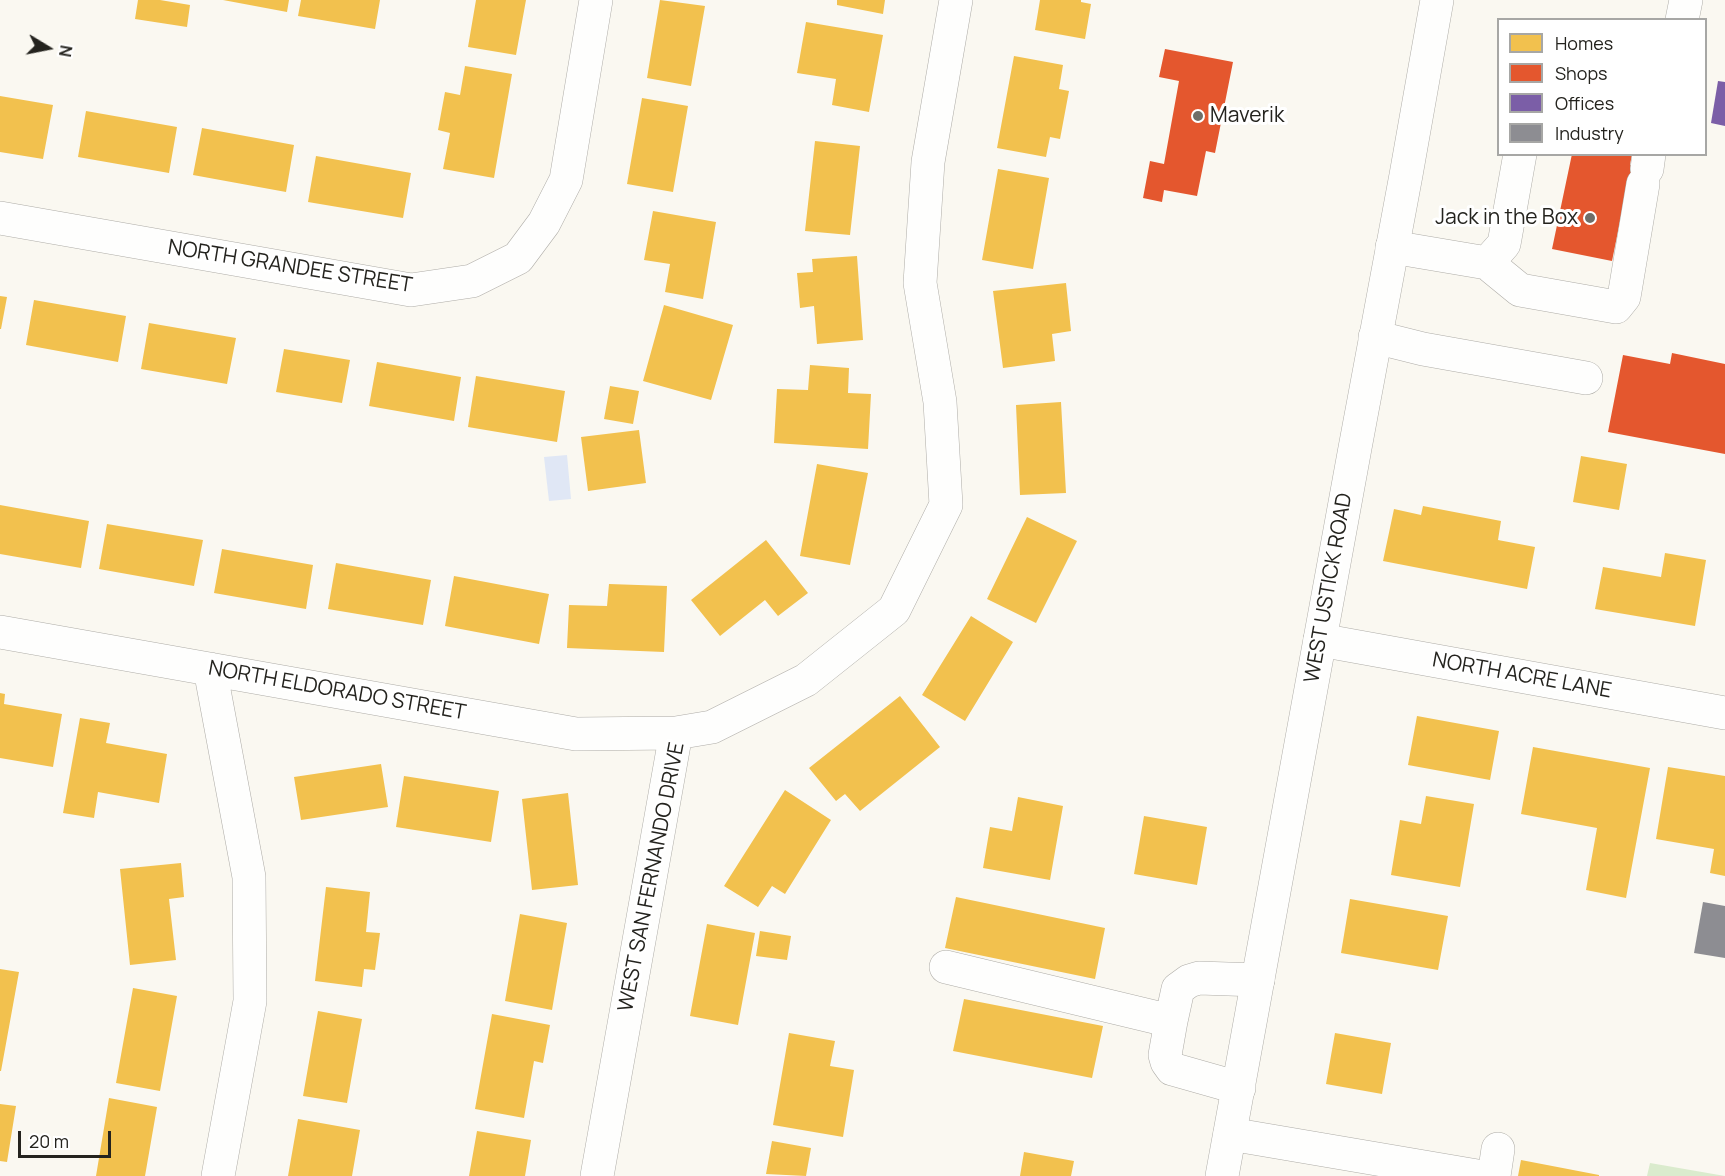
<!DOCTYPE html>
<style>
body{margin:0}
#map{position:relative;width:1725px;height:1176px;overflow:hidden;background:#faf8f1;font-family:Manrope,sans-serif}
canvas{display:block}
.legend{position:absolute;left:1497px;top:18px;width:210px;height:138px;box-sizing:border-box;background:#fff;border:2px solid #a7a7a5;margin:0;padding:8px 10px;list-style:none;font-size:18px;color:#24231e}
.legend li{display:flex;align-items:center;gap:12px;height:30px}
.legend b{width:30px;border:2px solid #a7a7a5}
.north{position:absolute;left:18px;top:18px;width:60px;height:60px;-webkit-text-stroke:4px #fff;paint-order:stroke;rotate:100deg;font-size:16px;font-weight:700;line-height:24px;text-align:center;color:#24231e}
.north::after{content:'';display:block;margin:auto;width:21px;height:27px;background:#24231e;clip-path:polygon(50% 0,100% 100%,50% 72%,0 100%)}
.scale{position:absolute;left:18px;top:1131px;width:93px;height:27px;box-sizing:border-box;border:3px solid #24231e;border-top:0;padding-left:8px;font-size:18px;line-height:21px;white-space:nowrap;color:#24231e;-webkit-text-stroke:4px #fff;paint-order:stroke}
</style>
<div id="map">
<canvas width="1725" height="1176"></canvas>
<ul class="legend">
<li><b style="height:16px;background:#f2c14e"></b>Homes</li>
<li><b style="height:16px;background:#e4572e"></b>Shops</li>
<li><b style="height:16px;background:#7b5ea7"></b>Offices</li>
<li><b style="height:16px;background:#8d8d92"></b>Industry</li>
</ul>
<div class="north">N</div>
<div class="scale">20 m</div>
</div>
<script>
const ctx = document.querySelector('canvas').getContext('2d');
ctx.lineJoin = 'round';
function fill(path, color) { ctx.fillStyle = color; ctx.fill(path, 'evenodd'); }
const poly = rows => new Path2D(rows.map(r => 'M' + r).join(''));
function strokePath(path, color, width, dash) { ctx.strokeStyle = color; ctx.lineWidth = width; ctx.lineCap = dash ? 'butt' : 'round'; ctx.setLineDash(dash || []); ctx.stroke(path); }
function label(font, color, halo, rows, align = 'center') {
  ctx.font = font + ' Manrope,sans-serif'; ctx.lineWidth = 6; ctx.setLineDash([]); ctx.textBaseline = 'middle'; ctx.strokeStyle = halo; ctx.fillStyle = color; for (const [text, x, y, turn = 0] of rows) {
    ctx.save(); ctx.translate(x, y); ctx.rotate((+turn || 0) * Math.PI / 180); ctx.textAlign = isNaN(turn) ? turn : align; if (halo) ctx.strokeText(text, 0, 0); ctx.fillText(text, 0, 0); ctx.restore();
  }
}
fill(poly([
 [1650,1163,1725,1176,1647,1176]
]), '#daebcd');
fill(poly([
 [567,455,571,499,549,501,544,457]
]), '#e0e7f5');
fill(poly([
 [138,0,160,0,190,5,187,27,135,19],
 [223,0,289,0,287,12],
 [301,0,380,0,375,29,298,16],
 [476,0,526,0,516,55,468,47],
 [660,0,705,6,691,86,647,78],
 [837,0,885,0,883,14,837,5],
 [1040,0,1081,0,1081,2,1091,4,1085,39,1035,30],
 [806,22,883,35,869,112,832,105,836,79,797,73],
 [1014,56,1063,65,1059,89,1069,91,1060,139,1050,137,1046,157,997,148],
 [465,66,512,74,494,178,443,169,450,133,438,130,445,92,460,95],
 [0,96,53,105,43,159,0,152],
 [642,98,688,106,673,192,627,184],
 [86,111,177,127,169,173,78,157],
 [202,128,294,145,286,192,193,175],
 [815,141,860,146,850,235,805,231],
 [316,156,411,173,403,218,308,202],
 [998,169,1049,178,1033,269,982,260],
 [653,211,716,222,703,299,665,292,670,264,644,260],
 [857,256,863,340,817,344,814,306,800,308,797,273,813,272,812,259],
 [1066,283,1071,331,1052,334,1055,361,1003,368,993,291],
 [0,296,7,297,1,329,0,329],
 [34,300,126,316,118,362,26,345],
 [664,305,733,325,711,400,643,381],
 [149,323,236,338,227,384,141,369],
 [284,349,350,360,342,403,276,392],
 [377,362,461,377,454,421,369,406],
 [810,365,849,368,848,393,871,394,868,449,774,443,777,389,808,390],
 [476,376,565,391,557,442,468,427],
 [610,386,639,391,633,424,604,419],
 [1061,402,1066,493,1020,495,1016,405],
 [639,430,646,483,588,491,581,437],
 [1581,456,1627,464,1619,510,1573,502],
 [817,464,868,473,850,565,800,556],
 [0,505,89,521,81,568,0,554],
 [1423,506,1501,521,1498,540,1535,547,1527,589,1383,561,1394,509,1421,515],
 [1027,517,1077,541,1036,623,987,599],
 [107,524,203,540,194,586,99,569],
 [766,540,808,593,778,616,765,600,720,636,691,600],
 [222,549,313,565,306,609,214,593],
 [1665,553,1706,560,1695,626,1595,609,1603,567,1661,577],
 [336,563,431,580,423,625,328,609],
 [454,576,549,594,539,644,445,626],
 [609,584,667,586,664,652,567,648,569,605,607,606],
 [971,616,1013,642,965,721,922,695],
 [0,693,5,694,4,704,62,714,53,767,0,758],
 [900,696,940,747,860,811,845,794,836,801,809,768],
 [1417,716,1499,731,1490,780,1408,765],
 [80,718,110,723,106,743,167,754,159,803,98,792,94,818,63,813],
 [1533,747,1650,768,1626,898,1586,890,1597,828,1521,814],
 [381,764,388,807,301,820,294,777],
 [1668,767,1725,776,1725,876,1710,873,1714,849,1656,839],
 [404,776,499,791,491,842,396,827],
 [785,790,831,820,785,894,772,886,758,907,724,886],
 [568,793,578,885,532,890,522,799],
 [1426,796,1474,804,1460,887,1391,875,1400,820,1421,824],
 [1018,797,1063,806,1050,880,983,868,990,827,1012,831],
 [1144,816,1207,827,1197,885,1134,874],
 [181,863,184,897,169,899,176,960,130,965,120,869],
 [326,887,370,892,366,932,380,933,375,970,364,969,362,987,315,981],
 [956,897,1105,928,1095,979,945,948],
 [1350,899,1448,916,1438,970,1341,953],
 [520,914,567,923,552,1010,505,1001],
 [707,924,755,933,738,1025,690,1016],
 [760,931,791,936,787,960,756,956],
 [0,969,19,972,1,1071,0,1071],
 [133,988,177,996,160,1091,116,1083],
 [964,999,1103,1026,1092,1078,953,1051],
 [318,1011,362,1019,347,1103,303,1096],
 [492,1014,550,1025,543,1063,534,1061,524,1118,475,1109],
 [789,1033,835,1041,830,1066,854,1070,843,1137,773,1125],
 [1335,1033,1391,1043,1382,1094,1326,1084],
 [109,1098,157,1107,145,1176,96,1176],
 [0,1104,16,1106,7,1162,0,1161],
 [298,1119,360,1130,352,1176,288,1176],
 [477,1131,531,1140,525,1176,469,1176],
 [772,1141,811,1148,806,1176,766,1174],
 [1024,1152,1074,1161,1071,1176,1020,1176],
 [1521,1160,1599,1175,1599,1176,1518,1176]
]), '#f2c14e');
fill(poly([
 [1165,49,1233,62,1215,153,1206,151,1197,196,1164,190,1162,202,1143,198,1150,161,1164,164,1179,81,1159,77],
 [1572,154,1632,154,1630,165,1647,169,1628,182,1612,261,1552,249],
 [1672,353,1725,364,1725,454,1608,432,1623,355,1670,364]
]), '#e4572e');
fill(poly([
 [1718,81,1725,82,1725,126,1711,123]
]), '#7b5ea7');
fill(poly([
 [1703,902,1725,906,1725,958,1694,953]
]), '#8d8d92');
const minor = poly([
 [1682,20,1686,0],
 [1647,169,1649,154],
 [0,218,411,290,472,281,518,258,544,223,566,180,596,0],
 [1392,247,1487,263,1504,244,1520,154],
 [1487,263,1520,290,1616,307,1624,297,1643,184],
 [1375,337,1423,349,1586,378],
 [0,632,576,734,676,733],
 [1320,640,1725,713],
 [210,669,249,877,250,1001,218,1176],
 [946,967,1171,1021,1165,1055,1167,1062,1172,1069,1239,1088],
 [1171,1021,1178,989,1189,981,1199,978,1258,980],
 [1230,1134,1477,1176],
 [597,1176,676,733,712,727,806,680,894,610,946,505,940,402,920,283,928,162,956,0],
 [1494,1176,1498,1149]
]);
const major = poly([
 [1222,1176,1355,448,1406,175,1437,0]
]);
strokePath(minor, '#aeaca7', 34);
strokePath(major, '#aeaca7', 34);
strokePath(minor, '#fefefd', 33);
strokePath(major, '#fefefd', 33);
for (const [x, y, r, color] of [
 [1198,116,6,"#6f6e68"],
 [1590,218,6,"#6f6e68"]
]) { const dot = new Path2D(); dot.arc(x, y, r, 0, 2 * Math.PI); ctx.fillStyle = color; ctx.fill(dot); strokePath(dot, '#fff', 2); }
label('21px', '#24231e', '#fff', [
 ["Maverik",1210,116],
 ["Jack in the Box",1578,218,"right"]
], 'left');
label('21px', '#24231e', '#fff', [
 ["NORTH GRANDEE STREET",290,267,9],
 ["WEST USTICK ROAD",1329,588,-80],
 ["NORTH ACRE LANE",1522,676,10],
 ["NORTH ELDORADO STREET",337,691,10],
 ["WEST SAN FERNANDO DRIVE",652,877,-79]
]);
</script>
